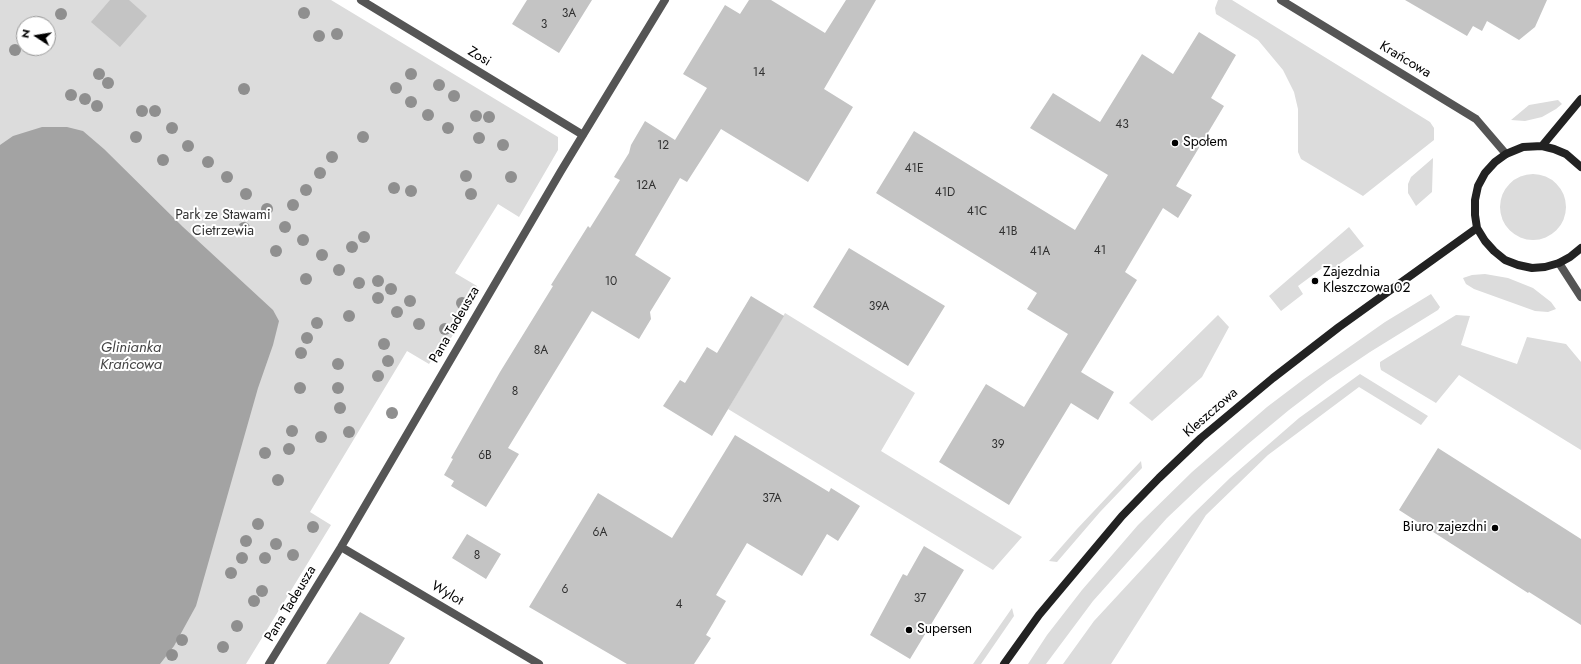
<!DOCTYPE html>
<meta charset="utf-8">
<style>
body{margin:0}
#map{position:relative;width:1581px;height:664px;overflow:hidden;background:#fff;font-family:Jost,sans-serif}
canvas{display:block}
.north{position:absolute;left:16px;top:16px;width:40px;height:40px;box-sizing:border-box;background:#fff;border:1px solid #999;border-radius:50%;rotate:282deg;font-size:11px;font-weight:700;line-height:16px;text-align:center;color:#000}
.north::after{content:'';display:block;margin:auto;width:14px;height:18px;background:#000;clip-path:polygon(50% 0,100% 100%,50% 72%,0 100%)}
</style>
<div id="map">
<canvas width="1581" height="664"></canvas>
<div class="north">N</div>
</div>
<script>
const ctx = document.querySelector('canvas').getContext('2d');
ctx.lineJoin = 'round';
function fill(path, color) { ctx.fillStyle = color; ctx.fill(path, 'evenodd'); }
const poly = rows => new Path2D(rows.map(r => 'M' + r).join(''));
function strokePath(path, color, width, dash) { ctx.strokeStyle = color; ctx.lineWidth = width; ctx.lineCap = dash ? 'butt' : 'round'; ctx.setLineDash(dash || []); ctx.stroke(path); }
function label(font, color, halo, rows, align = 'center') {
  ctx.font = font + ' Jost,sans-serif'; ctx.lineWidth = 4; ctx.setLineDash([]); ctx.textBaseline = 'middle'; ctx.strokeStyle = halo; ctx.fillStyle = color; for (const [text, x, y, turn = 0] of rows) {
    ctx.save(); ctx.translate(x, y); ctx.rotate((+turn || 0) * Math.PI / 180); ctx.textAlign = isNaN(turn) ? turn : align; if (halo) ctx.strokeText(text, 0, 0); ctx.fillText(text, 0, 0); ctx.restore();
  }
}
fill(poly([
 [0,0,331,0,558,137,558,150,519,217,498,204,455,273,477,286,477,295,445,348,436,353,429,364,407,351,310,512,331,525,246,664,0,664],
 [24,24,48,24,48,48,24,48],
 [1218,0,1232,0,1430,122,1434,128,1434,140,1363,196,1301,159,1298,152,1298,109,1294,92,1283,70,1258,40,1216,14,1215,8],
 [1558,100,1562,104,1556,109,1542,117,1525,121,1511,120,1529,105],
 [1433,158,1432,192,1416,206,1408,193,1408,184,1411,177],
 '1500 207a33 33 0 1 1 66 0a33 33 0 1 1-66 0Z',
 [1349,227,1364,246,1330,271,1325,266,1298,286,1303,294,1281,311,1269,296],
 [1485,274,1508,278,1533,288,1551,302,1556,309,1548,312,1535,311,1474,289,1466,284,1463,278,1472,275],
 [1431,294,1440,307,1438,310,1370,352,1327,381,1289,410,1248,444,1204,483,1167,518,1093,601,1046,664,1028,664,1047,635,1082,590,1138,525,1192,472,1267,407,1304,379,1385,322],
 [785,313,915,393,881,451,1022,537,993,570,728,409],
 [1218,315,1229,327,1202,377,1152,421,1129,403],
 [1456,315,1470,316,1461,345,1517,364,1527,337,1566,344,1581,362,1581,450,1459,375,1436,403,1381,370,1380,366,1380,362],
 [1360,374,1428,416,1421,425,1359,387,1268,455,1206,515,1111,664,1063,664,1094,621,1192,515,1230,478,1299,418],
 [1141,461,1142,468,1100,512,1057,562,1049,561,1077,529],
 [1012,608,1014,616,981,664,973,664]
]), '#dcdcdc');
fill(poly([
 [42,127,67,127,83,131,104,149,183,227,273,310,279,321,273,345,258,388,196,606,174,646,160,664,0,664,0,145,13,136]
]), '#a3a3a3');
fill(poly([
 [110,0,129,0,147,16,120,47,91,22],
 [527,0,592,0,559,53,512,24],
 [749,0,771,0,825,33,846,0,876,0,824,89,853,107,808,182,721,129,687,182,680,178,635,255,671,278,650,312,651,319,639,339,592,311,508,448,519,454,486,507,451,486,454,481,444,475,453,459,451,458,500,372,553,286,551,285,588,226,590,228,620,180,614,177,629,153,631,145,645,121,675,140,707,88,683,74,725,5,740,14],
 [1405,0,1547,0,1535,27,1519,40,1487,21,1482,31,1473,26,1467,36],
 [1199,32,1236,55,1211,98,1224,106,1176,186,1192,195,1178,218,1163,208,1125,272,1137,280,1081,372,1114,392,1098,420,1071,403,1009,505,939,462,986,384,1024,407,1068,334,1027,309,1037,293,876,193,914,131,1075,230,1108,175,1030,128,1053,93,1100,122,1142,54,1173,74],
 [849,248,945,306,908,366,813,307],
 [751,296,784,316,712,436,663,406,680,380,685,383,707,347,717,353],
 [735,435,829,492,831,488,860,506,838,541,827,534,802,576,747,543,716,595,726,601,706,635,711,638,694,664,627,664,529,607,598,493,672,538],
 [1438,448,1581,539,1581,625,1529,592,1528,593,1399,510],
 [467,534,501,554,486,579,452,558],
 [924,546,964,570,910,659,870,635,903,574,907,576],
 [360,612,405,638,389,664,326,664]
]), '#c4c4c4');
strokePath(poly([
 [361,0,583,135],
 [1281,0,1476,119,1506,154],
 [1559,263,1581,297],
 [341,547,539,664],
 [269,664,341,547,561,171,665,0]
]), '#555', 8);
strokePath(poly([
 [1542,146,1581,99],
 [1581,167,1566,154,1554,149,1542,146,1523,147,1506,154,1495,162,1485,173,1478,186,1475,200,1475,215,1477,228,1485,241,1494,251,1505,260,1518,265,1532,268,1545,267,1559,263,1570,257,1581,248],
 [1004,664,1039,615,1122,516,1159,478,1201,438,1273,378,1339,327,1477,228]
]), '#222', 8);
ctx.fillStyle = '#8f8f8f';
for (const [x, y] of [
 [304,13],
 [61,14],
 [337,34],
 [319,36],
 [15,50],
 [99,74],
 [411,74],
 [108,83],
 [439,85],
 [396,88],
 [244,89],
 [71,95],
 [454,96],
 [85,99],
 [411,102],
 [97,106],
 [142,111],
 [155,111],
 [428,115],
 [476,116],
 [489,117],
 [172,128],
 [448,128],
 [136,137],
 [363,137],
 [479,138],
 [503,145],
 [188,146],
 [332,157],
 [163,160],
 [208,162],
 [320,173],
 [466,176],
 [227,177],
 [511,177],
 [394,188],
 [306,190],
 [411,191],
 [246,194],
 [471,194],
 [293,205],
 [267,209],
 [285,227],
 [244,228],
 [364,237],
 [303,240],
 [352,247],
 [276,251],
 [322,255],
 [339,270],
 [306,279],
 [378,281],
 [359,283],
 [391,289],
 [378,298],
 [410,301],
 [462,303],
 [397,312],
 [349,316],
 [317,323],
 [419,324],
 [445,329],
 [307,338],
 [384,344],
 [301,353],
 [388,361],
 [338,364],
 [378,376],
 [300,388],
 [338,388],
 [340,408],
 [392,413],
 [292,431],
 [349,432],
 [321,437],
 [289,449],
 [265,453],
 [278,480],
 [258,524],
 [313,527],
 [246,541],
 [276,544],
 [293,555],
 [242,558],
 [265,558],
 [231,573],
 [262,591],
 [254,601],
 [237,626],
 [182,640],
 [223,647],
 [172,655]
]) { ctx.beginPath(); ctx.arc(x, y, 6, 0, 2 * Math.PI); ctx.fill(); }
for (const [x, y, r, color] of [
 [1175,143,4,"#000"],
 [1315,281,4,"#000"],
 [1495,528,4,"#000"],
 [909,630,4,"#000"]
]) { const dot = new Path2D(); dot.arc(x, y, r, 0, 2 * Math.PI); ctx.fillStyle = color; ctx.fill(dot); strokePath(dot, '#fff', 1.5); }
label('12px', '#313131', null, [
 ["3A",569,14],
 ["3",544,25],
 ["14",759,73],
 ["43",1122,125],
 ["12",663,146],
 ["41E",914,169],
 ["12A",646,186],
 ["41D",945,193],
 ["41C",977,212],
 ["41B",1008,232],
 ["41",1100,251],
 ["41A",1040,252],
 ["10",611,282],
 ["39A",879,307],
 ["8A",541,351],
 ["8",515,392],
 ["39",998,445],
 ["6B",485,456],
 ["37A",772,499],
 ["6A",600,533],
 ["8",477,556],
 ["6",565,590],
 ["37",920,599],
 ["4",679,605]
]);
label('14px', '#000', '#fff', [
 ["Zosi",479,57,31],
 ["Krańcowa",1405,60,31],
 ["Pana Tadeusza",455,325,-60],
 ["Kleszczowa",1211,413,-41],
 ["Wylot",447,594,30],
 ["Pana Tadeusza",291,604,-59]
]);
label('14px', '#000', '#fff', [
 ["Społem",1183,143],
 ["Zajezdnia",1323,273],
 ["Kleszczowa 02",1323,289],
 ["Biuro zajezdni",1487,528,"right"],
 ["Supersen",917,630]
], 'left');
label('14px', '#333', '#fff', [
 ["Park ze Stawami",223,216],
 ["Cietrzewia",223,232]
]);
label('italic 15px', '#444', '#fff', [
 ["Glinianka",131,348],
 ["Krańcowa",131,365]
]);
</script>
